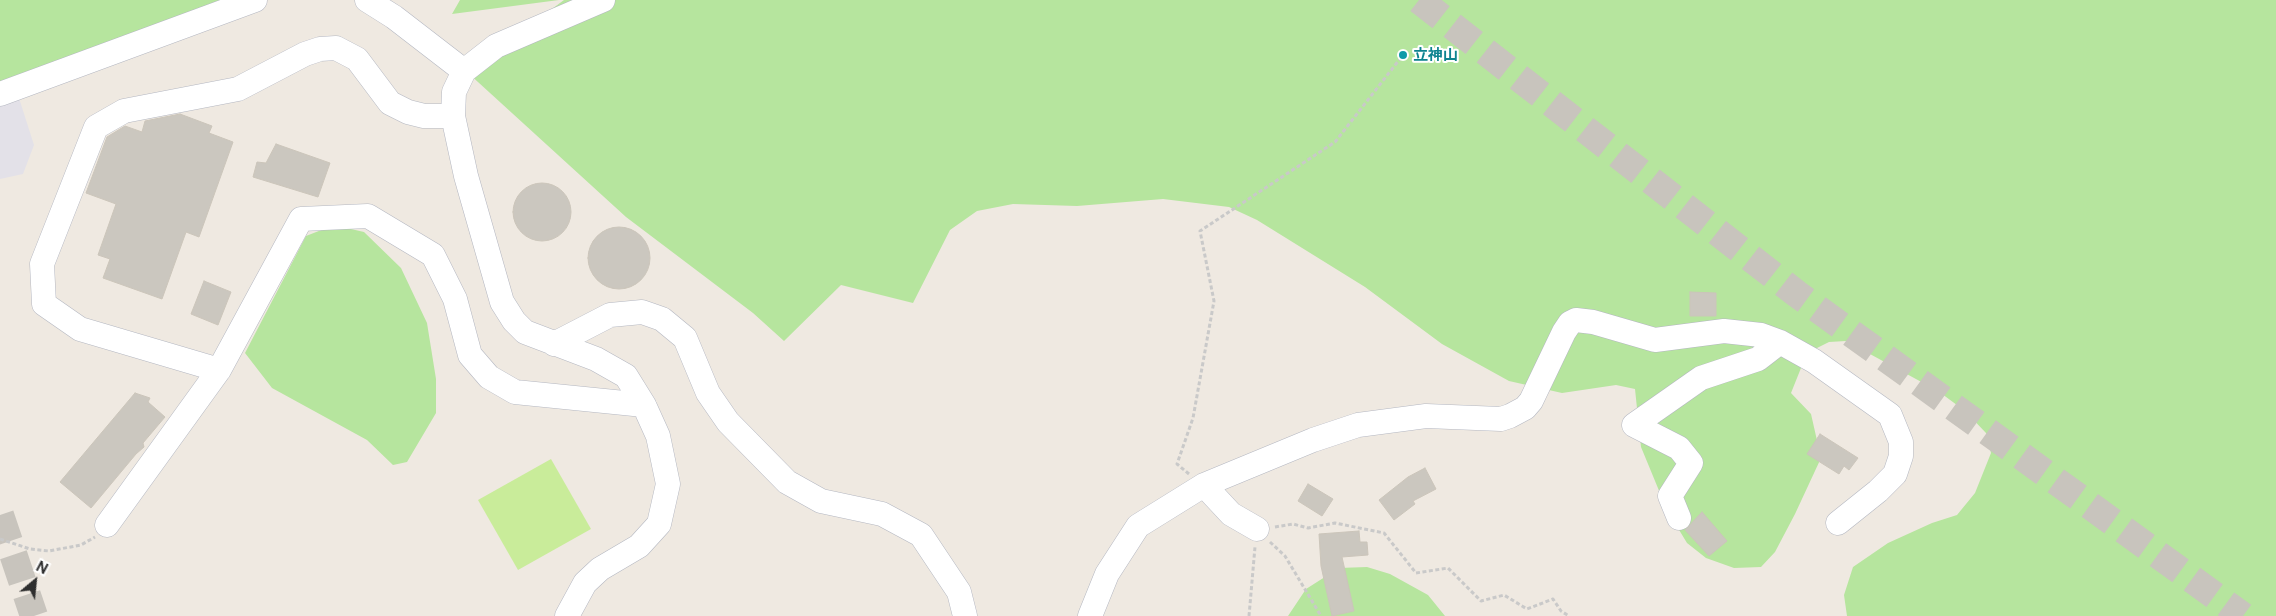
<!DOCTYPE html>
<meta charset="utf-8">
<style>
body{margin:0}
#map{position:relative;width:2276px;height:616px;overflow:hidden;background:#efe9e1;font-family:"Public Sans",sans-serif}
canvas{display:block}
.north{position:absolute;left:10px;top:556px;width:50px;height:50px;-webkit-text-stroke:4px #fff;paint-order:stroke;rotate:28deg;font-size:14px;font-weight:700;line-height:20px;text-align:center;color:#2e2e2e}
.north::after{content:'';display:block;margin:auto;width:18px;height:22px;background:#2e2e2e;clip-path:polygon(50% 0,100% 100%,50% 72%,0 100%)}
</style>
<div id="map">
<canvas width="2276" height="616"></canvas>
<div class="north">N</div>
</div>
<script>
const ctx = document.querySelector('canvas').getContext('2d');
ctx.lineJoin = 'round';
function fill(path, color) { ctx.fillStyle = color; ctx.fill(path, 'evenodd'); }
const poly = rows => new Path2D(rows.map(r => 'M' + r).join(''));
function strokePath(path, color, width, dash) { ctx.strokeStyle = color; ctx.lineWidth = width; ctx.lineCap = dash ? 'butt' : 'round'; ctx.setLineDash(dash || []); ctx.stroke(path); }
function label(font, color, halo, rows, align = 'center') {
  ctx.font = font + ' "Public Sans","Noto Sans JP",sans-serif'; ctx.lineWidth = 4; ctx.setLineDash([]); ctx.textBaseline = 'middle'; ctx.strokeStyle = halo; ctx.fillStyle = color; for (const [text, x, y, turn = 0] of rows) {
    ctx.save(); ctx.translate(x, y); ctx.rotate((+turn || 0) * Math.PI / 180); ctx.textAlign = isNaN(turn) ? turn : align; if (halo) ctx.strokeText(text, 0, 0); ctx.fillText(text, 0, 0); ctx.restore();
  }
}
fill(poly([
 [19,98,34,145,23,174,0,179,0,105]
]), '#e3e1e8');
fill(poly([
 [0,0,246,0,0,86],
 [460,0,559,0,452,14],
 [564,0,2276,0,2276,616,1847,616,1844,595,1853,567,1888,543,1932,523,1957,515,1975,493,1991,453,1986,433,1965,411,1938,391,1846,341,1829,342,1807,353,1791,393,1811,414,1821,458,1795,514,1775,552,1761,567,1734,568,1706,558,1687,543,1667,510,1641,447,1635,389,1616,385,1562,393,1509,381,1442,344,1365,287,1257,220,1229,207,1163,199,1077,206,1013,204,977,211,950,230,913,303,841,285,784,341,753,313,626,217,467,72],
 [342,227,364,232,401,268,427,323,436,379,436,413,407,462,393,465,367,440,272,388,245,353,306,236,324,229],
 [1367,567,1390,574,1428,595,1445,616,1288,616,1306,589,1339,568]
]), '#b6e59e');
fill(poly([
 [551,459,591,529,518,570,478,500]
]), '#c9ec9a');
const building = poly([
 [180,114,212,126,209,133,233,142,199,237,186,232,162,299,103,278,110,259,98,255,116,204,86,193,107,137,125,126,142,132,145,121,180,114],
 [276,144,330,163,318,197,253,177,257,162,266,163,276,144],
 '513 212a29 29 0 1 1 58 0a29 29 0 1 1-58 0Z',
 '588 258a31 31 0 1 1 62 0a31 31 0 1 1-62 0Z',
 [204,281,231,292,218,325,191,314,204,281],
 [1690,292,1716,293,1716,316,1690,316,1690,292],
 [135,393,150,398,148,402,165,417,143,443,144,447,136,454,91,508,60,482,135,393],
 [1820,434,1858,458,1849,470,1844,466,1839,474,1807,454,1820,434],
 [1425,468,1436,489,1413,501,1415,504,1394,520,1379,500,1408,477,1425,468],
 [1308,484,1333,499,1322,516,1298,501,1308,484],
 [1702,512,1727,541,1709,556,1685,530,1702,512],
 [1359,531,1360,542,1367,542,1368,555,1342,557,1354,611,1332,616,1321,566,1319,534,1359,531]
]);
fill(building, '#cbc7bf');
strokePath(building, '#cbc5ba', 1);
strokePath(poly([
 [0,515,34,616]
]), '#c8c4bd', 28, [28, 14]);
strokePath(poly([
 [1419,0,1797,294,2243,616]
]), '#c8c4bd', 28, [28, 14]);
const minor = poly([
 [367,0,394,17,464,71],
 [0,94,255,0],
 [554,344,610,315,642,312,662,319,685,338,708,393,728,422,787,482,821,501,882,514,921,535,959,592,965,616],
 [219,370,80,329,44,304,42,264,96,127,124,111,238,89,305,54,320,49,336,48,357,59,390,103,408,112,424,116,453,116],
 [1204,485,1231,514,1257,529],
 [1679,518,1670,496,1691,463,1679,448,1634,425,1701,378,1758,359,1780,342],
 [107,525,219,370,301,219,368,216,433,255,455,299,470,355,489,377,515,392,644,405],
 [567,616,585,583,600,569,639,546,659,524,668,484,658,436,644,405,626,376,596,359,525,332,514,321,502,302,466,176,453,116,454,92,464,71,496,46,603,0],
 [1090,616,1107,574,1138,526,1204,485,1313,440,1358,425,1426,416,1501,419,1510,416,1525,408,1531,401,1564,332,1570,323,1576,320,1593,322,1655,340,1724,331,1761,335,1780,342,1814,361,1890,415,1901,442,1901,456,1895,474,1878,491,1838,523]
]);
strokePath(minor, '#b4b7c1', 25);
strokePath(poly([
 [1189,474,1177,464,1193,418,1214,301,1200,231,1335,142,1403,55],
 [1275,527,1293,524,1308,528,1335,523,1384,533,1416,573,1448,568,1481,601,1504,595,1527,609,1553,599,1561,611,1569,616],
 [0,539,30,549,49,551,81,545,95,537],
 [1270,542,1285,556,1321,616],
 [1249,616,1255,547]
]), '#c9c9c9', 3, [4, 2.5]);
strokePath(minor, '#fff', 24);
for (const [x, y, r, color] of [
 [1403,55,5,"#0f9aa8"]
]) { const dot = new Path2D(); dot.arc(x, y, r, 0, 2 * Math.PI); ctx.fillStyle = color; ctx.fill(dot); strokePath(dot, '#fff', 2); }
label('bold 15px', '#0d838f', '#fff', [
 ["立神山",1413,55]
], 'left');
</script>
